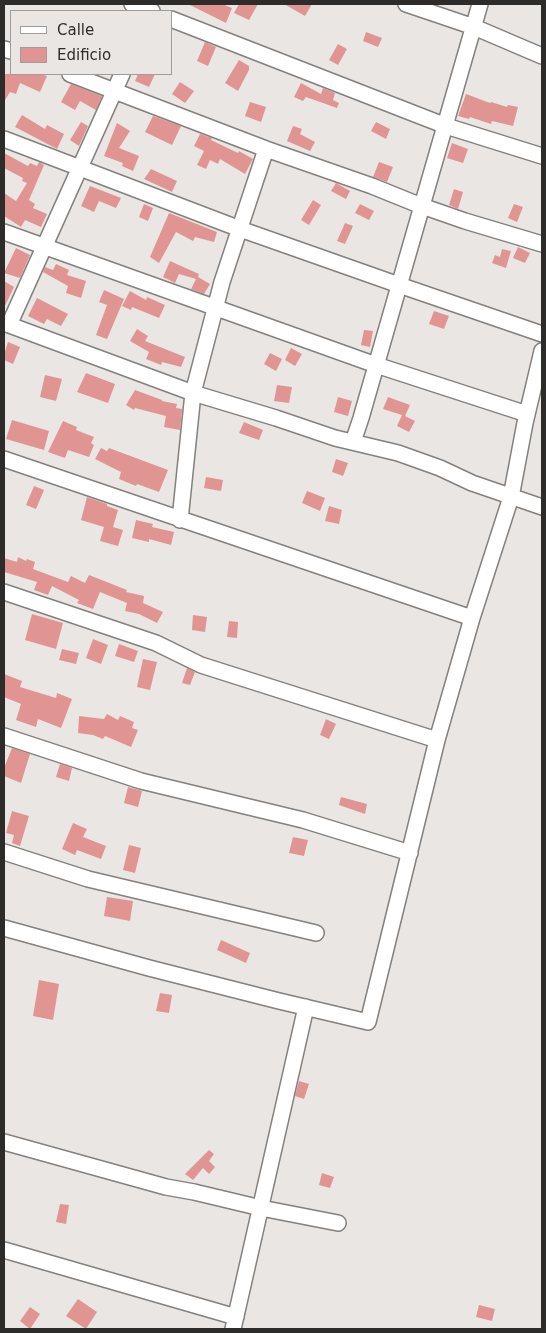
<!DOCTYPE html>
<style>
body{margin:0}
#map{position:relative;width:546px;height:1333px;overflow:hidden;background:#eae6e4;font-family:"DejaVu Sans",sans-serif}
canvas{display:block}
.frame{position:absolute;inset:0;border:5px solid #2e2c2b;pointer-events:none}
.legend{position:absolute;left:10px;top:10px;width:162px;height:65px;box-sizing:border-box;background:#eae6e4;border:1px solid #9f9c9a;margin:0;padding:6px 9px;list-style:none;font-size:15px;color:#2e2c2b}
.legend li{display:flex;align-items:center;gap:10px;height:25px}
.legend b{width:25px;border:1px solid #9f9c9a}
</style>
<div id="map">
<canvas width="546" height="1333"></canvas>
<div class="frame"></div>
<ul class="legend">
<li><b style="height:6px;background:#fff"></b>Calle</li>
<li><b style="height:14px;background:#e19593"></b>Edificio</li>
</ul>
</div>
<script>
const ctx = document.querySelector('canvas').getContext('2d');
ctx.lineJoin = 'round';
function fill(path, color) { ctx.fillStyle = color; ctx.fill(path, 'evenodd'); }
const poly = rows => new Path2D(rows.map(r => 'M' + r).join(''));
function strokePath(path, color, width, dash) { ctx.strokeStyle = color; ctx.lineWidth = width; ctx.lineCap = dash ? 'butt' : 'round'; ctx.setLineDash(dash || []); ctx.stroke(path); }
fill(poly([
 [188,4,222,4,232,8,226,23],
 [239,4,258,4,249,20,234,13],
 [284,4,312,4,305,16],
 [366,32,382,38,378,47,363,41],
 [205,42,216,47,208,66,197,61],
 [338,44,347,49,338,65,329,60],
 [239,60,249,66,249,70,238,91,225,83],
 [4,74,41,74,47,76,40,92,20,83,16,94,10,92,4,102,5,77],
 [138,74,155,74,149,87,135,81],
 [180,82,194,91,185,103,172,94],
 [301,83,321,94,323,88,335,93,333,100,339,103,337,108,306,97,303,101,294,97],
 [71,84,102,96,96,110,80,101,75,110,61,102],
 [466,94,490,103,491,102,507,107,508,105,518,107,513,126,492,121,491,124,470,117,469,119,458,116],
 [250,102,266,107,261,122,245,116],
 [22,115,45,129,47,125,64,134,57,149,15,127],
 [153,116,181,126,172,145,145,132],
 [81,122,88,126,79,146,70,140],
 [376,122,390,129,386,139,371,131],
 [117,123,130,131,119,148,139,156,133,171,122,166,123,163,104,156],
 [293,126,302,129,300,134,315,142,310,151,287,141],
 [200,134,212,138,211,140,238,153,239,151,253,159,245,174,220,159,218,164,210,160,206,169,197,165,204,151,194,146],
 [452,143,468,149,463,163,447,158],
 [4,153,28,166,30,163,37,166,39,162,44,165,29,200,35,204,33,208,47,214,41,227,25,220,21,227,4,216,4,193,16,201,27,183,22,181,23,178,4,168],
 [379,162,393,167,387,182,373,177],
 [151,169,177,181,172,192,144,179],
 [336,183,350,191,346,199,331,191],
 [90,186,121,198,116,208,99,201,94,212,81,206],
 [454,189,463,192,458,209,449,205],
 [313,200,321,205,309,225,301,220],
 [144,204,153,208,148,221,139,217],
 [360,204,374,211,369,220,355,213],
 [514,204,523,207,517,222,508,218],
 [169,213,217,232,214,242,195,237,193,241,176,232,159,263,150,257],
 [345,223,353,226,345,244,337,241],
 [518,247,530,253,525,263,513,258],
 [16,248,30,255,20,278,4,273],
 [502,249,511,251,506,268,492,263,495,255,500,257],
 [170,261,199,274,198,277,210,284,204,294,191,289,196,279,179,274,175,283,163,277],
 [56,264,69,270,67,275,86,281,81,298,66,293,68,286,43,272,45,267,53,270],
 [4,281,14,287,4,308],
 [104,290,124,299,107,339,96,335,107,305,99,302],
 [130,291,146,300,147,297,165,305,159,318,132,307,131,310,122,306],
 [37,298,68,314,61,326,47,319,44,324,28,316],
 [434,311,449,316,444,329,429,324],
 [137,329,148,336,145,341,185,357,181,367,162,362,161,365,146,359,149,352,130,341],
 [364,330,373,331,370,347,361,345],
 [8,342,20,347,13,364,4,360,4,355],
 [291,348,302,354,295,366,285,360],
 [270,353,282,359,276,371,264,364],
 [86,373,115,384,108,403,77,392],
 [45,375,62,379,56,401,40,397],
 [277,385,292,387,289,403,274,401],
 [135,390,162,400,162,401,177,404,176,408,182,409,180,430,164,427,166,416,135,408,134,410,126,405],
 [338,397,352,401,348,416,334,412],
 [388,397,410,405,405,416,415,421,409,432,397,426,402,415,383,409],
 [12,420,49,431,44,450,6,439],
 [63,421,77,427,76,430,94,437,91,443,94,445,89,457,68,450,65,458,48,452],
 [244,422,263,430,259,440,239,433],
 [101,448,107,451,109,448,168,470,159,492,137,484,136,486,119,479,121,472,95,459],
 [336,459,348,463,343,476,332,472],
 [206,477,223,480,221,491,204,488],
 [34,486,44,490,36,509,26,505],
 [307,491,325,498,320,511,302,503],
 [87,497,107,504,107,506,118,510,113,527,123,530,118,546,100,541,104,527,81,520],
 [329,506,342,510,339,524,325,521],
 [136,520,153,524,152,527,174,532,171,545,149,539,149,542,132,538],
 [18,557,26,561,27,559,35,562,33,569,68,582,71,576,85,583,89,575,127,590,126,592,144,596,143,603,163,612,157,623,139,614,125,611,127,603,100,592,93,609,77,603,79,600,52,586,48,595,34,590,37,582,4,572,4,558,17,562],
 [32,614,63,623,56,649,25,640],
 [193,615,207,617,205,632,192,630],
 [229,621,238,622,237,638,227,637],
 [93,639,108,645,101,664,86,658],
 [119,644,138,651,134,662,115,656],
 [62,649,79,653,76,664,59,660],
 [143,659,157,662,150,690,137,687],
 [187,668,195,672,190,685,182,683],
 [4,674,22,681,20,687,56,698,57,693,72,699,61,728,38,719,36,727,16,720,21,704,4,697],
 [107,714,118,720,120,716,134,722,132,728,138,730,131,747,105,736,103,739,93,735,78,733,79,716,104,719],
 [326,719,336,724,329,739,320,735],
 [12,748,30,754,21,783,4,776,4,768],
 [60,764,72,768,69,781,56,777],
 [128,787,142,791,138,807,124,803],
 [341,797,367,804,365,814,339,805],
 [12,811,29,816,20,846,12,843,14,835,6,833],
 [73,823,87,829,83,837,106,846,101,859,77,850,75,855,62,849],
 [293,837,308,840,304,856,289,853],
 [129,845,141,848,135,873,123,870],
 [107,897,133,901,130,921,104,916],
 [221,940,250,953,246,963,217,950],
 [39,980,59,984,53,1020,33,1016],
 [160,993,172,995,169,1013,156,1011],
 [299,1081,309,1084,304,1099,295,1096],
 [209,1150,214,1154,209,1161,215,1167,209,1174,203,1168,193,1180,185,1174],
 [322,1173,334,1177,330,1188,319,1185],
 [60,1204,69,1205,66,1224,56,1222],
 [78,1299,97,1312,86,1329,66,1316],
 [479,1305,495,1309,492,1321,476,1317],
 [30,1307,40,1314,30,1329,20,1321]
]), '#e19593');
const minor = poly([
 [132,4,152,11],
 [406,4,474,27,542,56],
 [171,19,446,126,542,156],
 [4,49,11,51],
 [70,74,266,149,372,186,419,205,465,221,542,244],
 [4,139,240,229,399,285,542,334],
 [4,232,376,365,527,414],
 [4,323,193,393,276,418,335,438,398,453,440,468,472,483,542,507],
 [9,325,122,74],
 [353,442,361,418,480,4],
 [4,459,472,618],
 [180,520,193,393,222,282,266,149],
 [4,592,156,643,201,665,437,740],
 [4,736,141,781,303,820,410,853],
 [4,852,88,879,316,933],
 [4,928,149,968,279,1001,368,1022,437,740,472,618,511,497,525,423,542,351],
 [4,1142,166,1187,194,1192,261,1208,338,1223],
 [4,1250,236,1317],
 [233,1329,306,1007]
]);
strokePath(minor, '#83807e', 18);
strokePath(minor, '#fff', 15);
</script>
